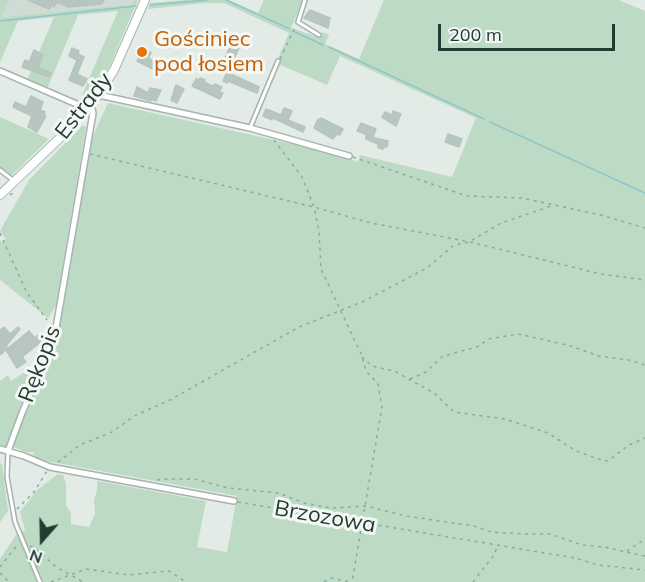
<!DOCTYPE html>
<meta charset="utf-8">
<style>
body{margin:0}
#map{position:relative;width:645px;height:582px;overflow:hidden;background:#e3ebe7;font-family:Mulish,sans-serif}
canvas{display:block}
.north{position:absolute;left:12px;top:510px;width:60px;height:60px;-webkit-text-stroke:4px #f3f8f5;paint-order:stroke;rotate:200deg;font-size:16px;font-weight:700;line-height:24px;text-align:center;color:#243b34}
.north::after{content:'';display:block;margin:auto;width:21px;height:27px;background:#243b34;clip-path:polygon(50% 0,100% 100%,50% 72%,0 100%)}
.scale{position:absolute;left:438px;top:24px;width:177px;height:27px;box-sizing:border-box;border:3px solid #243b34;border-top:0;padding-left:8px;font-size:18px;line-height:21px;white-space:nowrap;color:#243b34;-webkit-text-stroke:4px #f3f8f5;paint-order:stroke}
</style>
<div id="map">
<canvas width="645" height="582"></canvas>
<div class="north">N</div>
<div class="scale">200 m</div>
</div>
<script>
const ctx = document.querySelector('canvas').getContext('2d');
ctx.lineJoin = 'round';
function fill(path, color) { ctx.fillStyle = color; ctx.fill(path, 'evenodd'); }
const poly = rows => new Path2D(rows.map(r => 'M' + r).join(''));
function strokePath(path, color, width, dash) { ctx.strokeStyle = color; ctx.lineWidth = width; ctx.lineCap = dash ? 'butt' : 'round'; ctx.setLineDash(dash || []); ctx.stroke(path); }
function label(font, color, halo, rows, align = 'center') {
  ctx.font = font + ' Mulish,sans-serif'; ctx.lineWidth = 6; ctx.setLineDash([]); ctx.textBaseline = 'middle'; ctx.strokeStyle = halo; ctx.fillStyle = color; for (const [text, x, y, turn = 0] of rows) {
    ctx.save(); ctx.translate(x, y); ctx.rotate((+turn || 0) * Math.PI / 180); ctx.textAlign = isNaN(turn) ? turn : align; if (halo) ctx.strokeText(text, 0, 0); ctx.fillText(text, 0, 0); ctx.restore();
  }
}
fill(poly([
 [9,0,134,0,132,4,1,17]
]), '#d1dbd6');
fill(poly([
 [0,0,9,0,2,17,132,4,134,0,138,0,107,72,86,104,79,102,118,11,78,15,47,89,27,80,54,17,18,21,0,62],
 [185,0,229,0,258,13,264,0,303,0,291,28,320,38,323,32,329,35,325,44,359,59,384,0,619,0,645,11,645,582,0,582,0,559,16,535,25,530,20,512,37,490,58,474,63,475,66,484,66,505,71,514,71,524,89,527,95,514,94,500,97,490,97,481,125,486,206,501,197,547,227,552,237,496,35,459,33,452,25,452,14,447,16,435,47,360,54,356,91,140,108,103,337,154,358,162,360,155,452,177,476,118,340,56,327,85,276,63,289,33,224,3,205,3,148,9,150,3],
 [0,117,49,139,11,176,0,168],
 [83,125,86,127,56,306,48,318,0,280,0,240,2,242,6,239,0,231,29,180],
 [23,373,31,373,32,378,5,447,0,446,0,381,8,375,11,381],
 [0,463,2,464,8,511,0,522]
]), '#bddbc4');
strokePath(poly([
 [226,0,290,29],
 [150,5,208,0],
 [0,21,136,6],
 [295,32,323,45],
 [329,47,484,119],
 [490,122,645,193]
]), '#8fc4cc', 1.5);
const building = poly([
 [28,0,104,0,102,4,69,7,57,2,54,7,51,5,49,9,28,0],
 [310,10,330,18,328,28,304,18,310,10],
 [231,44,239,48,230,68,222,65,231,44],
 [72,48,79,51,78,54,84,57,77,74,87,79,83,86,69,80,77,60,69,56,72,48],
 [143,49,151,53,148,58,156,62,153,69,137,61,143,49],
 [34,50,43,55,38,67,51,73,49,77,22,67,25,60,29,62,34,50],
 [228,70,232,72,231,74,259,87,257,93,228,81,227,83,223,81,228,70],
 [200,78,205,80,204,82,213,86,215,84,222,87,219,92,223,93,220,99,192,86,196,79,199,80,200,78],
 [176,85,184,89,177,103,171,100,176,85],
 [137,87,148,93,150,88,161,90,156,101,152,99,151,101,134,96,137,87],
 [31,96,43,102,40,110,45,112,44,115,46,116,37,132,28,127,32,116,13,107,15,102,26,107,31,96],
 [284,108,292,111,288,120,305,127,303,132,273,118,272,120,263,116,266,109,281,115,284,108],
 [393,111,401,114,396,126,382,117,385,112,392,115,393,111],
 [321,118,343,129,340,135,337,134,333,139,314,128,318,119,320,120,321,118],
 [361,123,376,129,373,137,357,131,361,123],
 [448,134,462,139,459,147,445,142,448,134],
 [366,136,388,141,387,147,385,146,383,149,378,148,378,144,366,139,366,136],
 [4,327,10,334,18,327,20,329,6,346,8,348,0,355,0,330,4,327],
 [29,331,35,338,38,335,42,341,22,357,26,362,17,368,6,350,29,331]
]);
fill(building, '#b8c6c0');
strokePath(building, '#b5c5be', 1.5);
const service = poly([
 [305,0,298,22,319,35],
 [250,128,278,61],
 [0,170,14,181],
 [8,451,7,477,15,522,40,582]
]);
const minor = poly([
 [0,71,88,109],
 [99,95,250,128,349,156],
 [0,449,24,456,50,467,234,501],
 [8,451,22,413,51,346,56,328,93,113,91,105]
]);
const secondary = poly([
 [0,195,63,135,97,97,114,70,145,0]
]);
strokePath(service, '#a6b3ae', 6);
strokePath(minor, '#a6b3ae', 8);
strokePath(secondary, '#a2b6af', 10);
strokePath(poly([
 [280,59,296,25],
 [274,140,302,177,314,207,319,231,321,269,362,356,366,371,378,384,382,407,352,582],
 [90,154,314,207,371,223,465,241],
 [353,157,467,196,522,198,601,215,645,228],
 [10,195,16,191],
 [0,233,26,291,47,320],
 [470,242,601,274,645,280],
 [362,357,372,366,394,371,434,393,454,412,505,419,548,433,576,451,598,459,608,461,629,445,645,438],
 [410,379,426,372,443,356,477,347,489,339,519,334,571,346,599,356,629,360,645,365],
 [58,462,80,445,112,432,134,416,170,400,299,327,362,302,427,268,454,245,469,242,501,223,551,206],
 [157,480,162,479,194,479,228,488,279,493,304,503,331,508,366,506,406,516,474,526,491,532,524,534,550,534,582,545,604,547,645,556],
 [238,502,575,558,598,565,645,570],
 [17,509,34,492,47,471],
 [30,546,35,548,56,567,83,582],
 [627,551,645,539],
 [0,567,18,544],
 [0,573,9,582],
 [51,582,86,569,129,575,169,571,186,582],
 [324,582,331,578,350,582],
 [473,582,494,555,497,547]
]), '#85ad9f', 1.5, [3, 4.5]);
strokePath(service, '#fff', 3);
strokePath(minor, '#fff', 5);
strokePath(secondary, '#fff', 8);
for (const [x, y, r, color] of [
 [142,52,6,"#e8710a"]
]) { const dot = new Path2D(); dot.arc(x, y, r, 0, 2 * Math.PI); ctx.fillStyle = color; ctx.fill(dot); strokePath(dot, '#f3f8f5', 2); }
label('22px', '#c56008', '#f3f8f5', [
 ["Gościniec",154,39],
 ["pod łosiem",154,64]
], 'left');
label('22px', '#243b34', '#f3f8f5', [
 ["Estrady",84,106,-52],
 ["Rękopis",40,364,-69],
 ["Brzozowa",325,517,10]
]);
</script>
